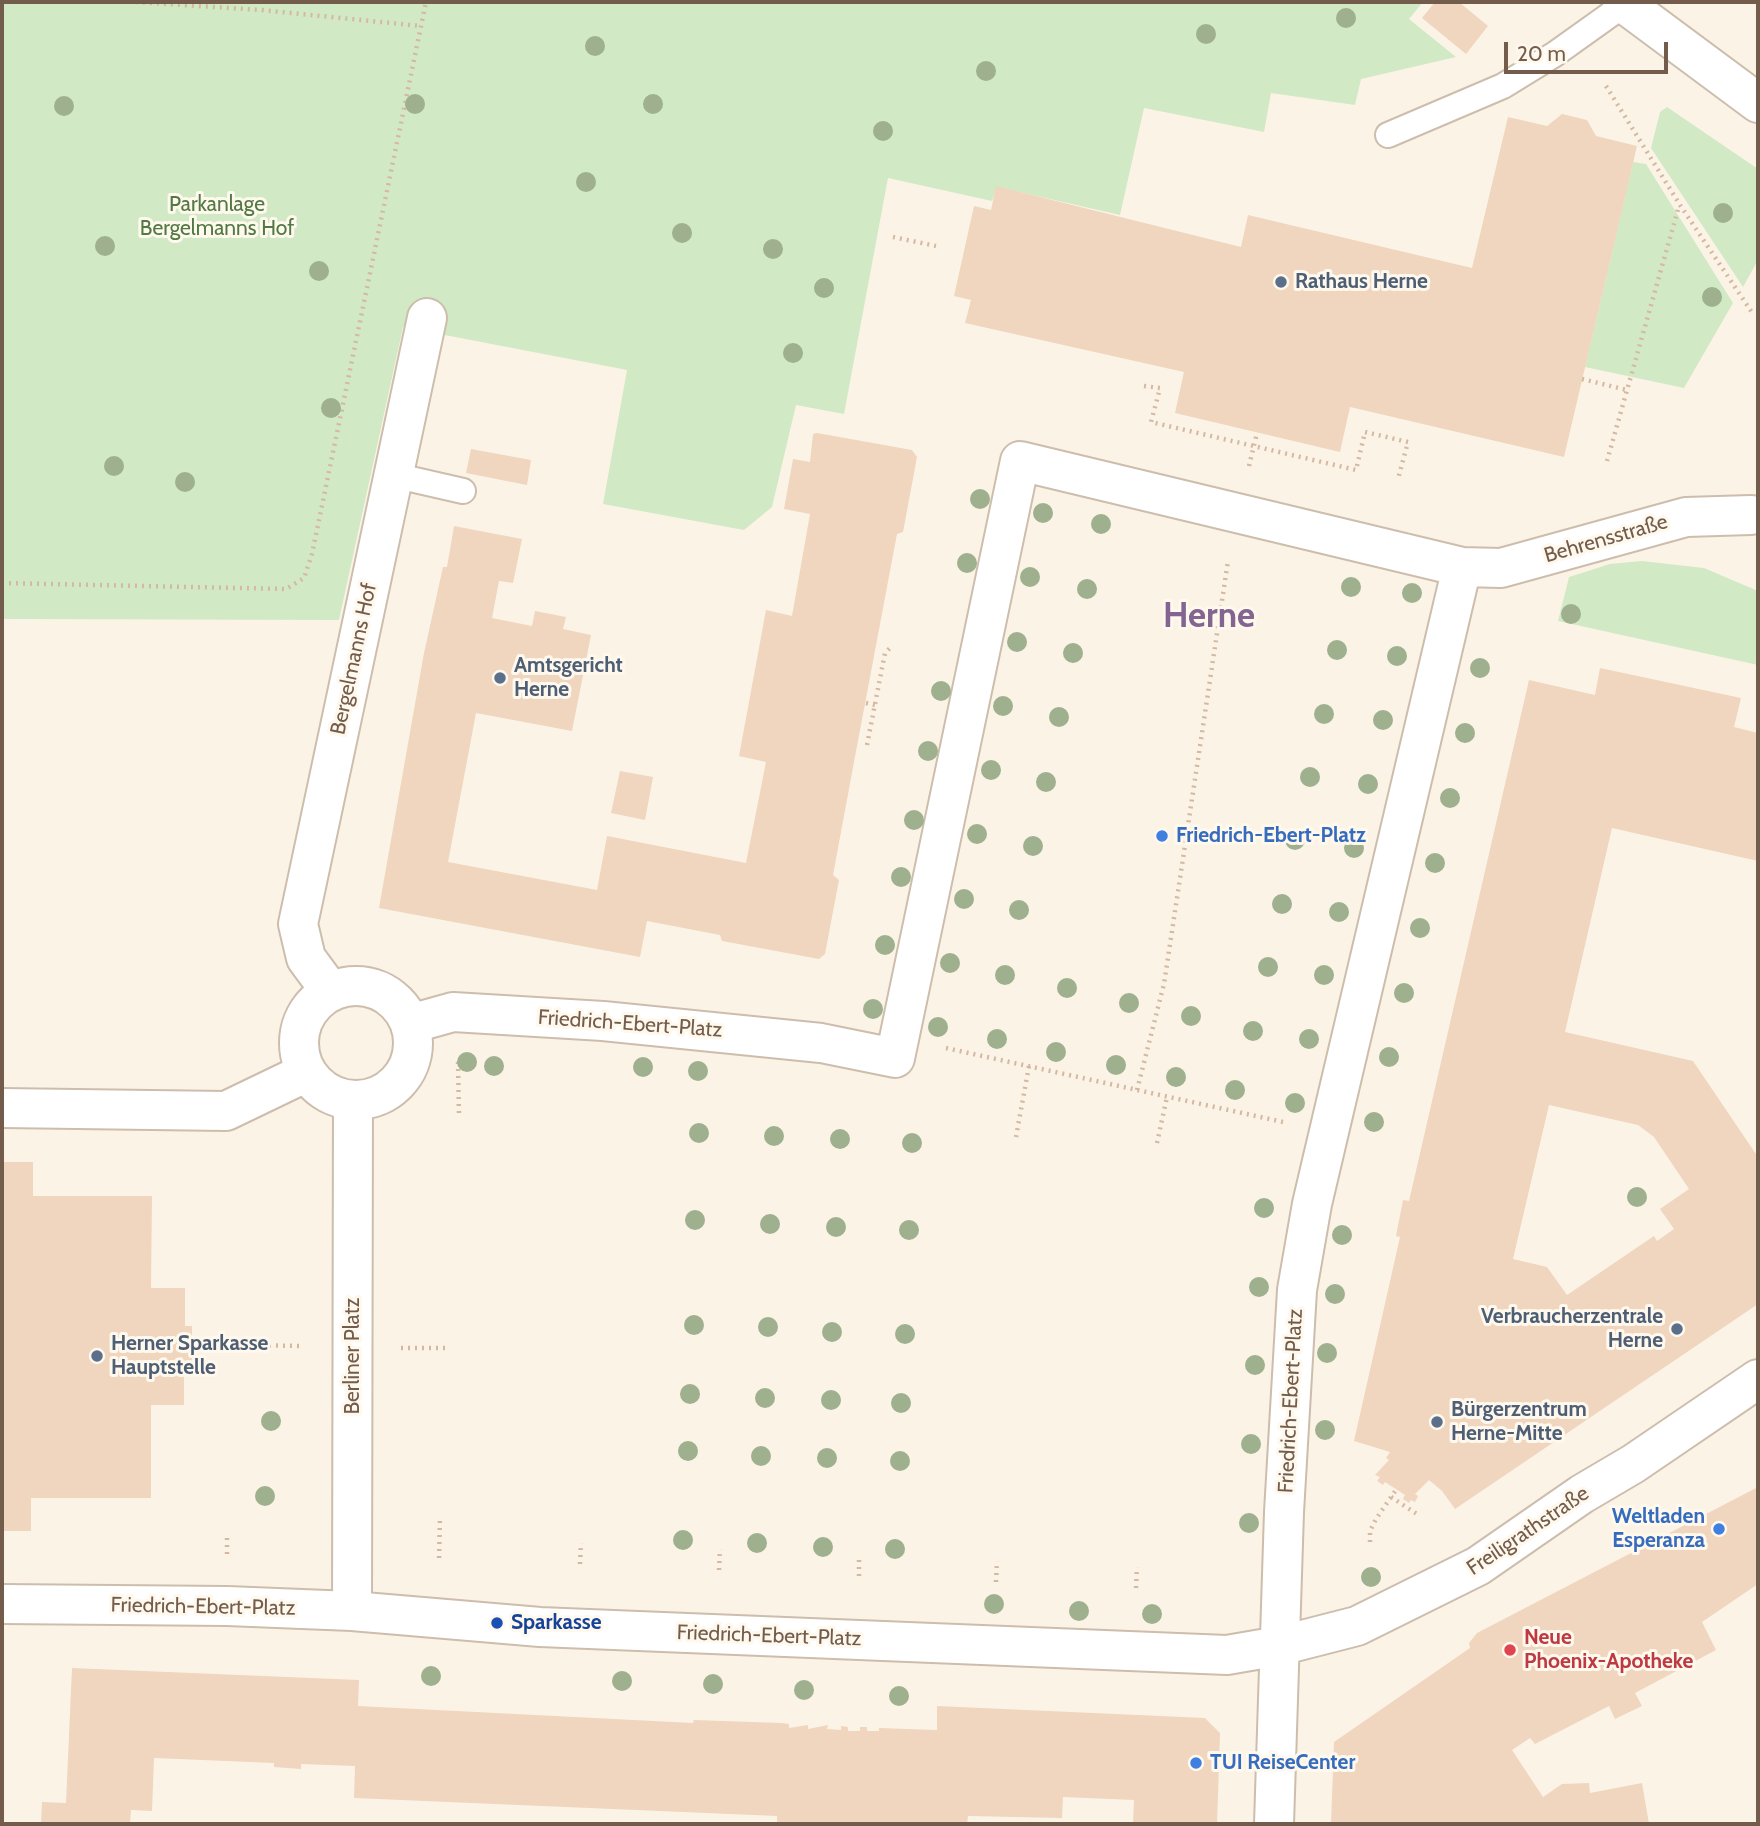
<!DOCTYPE html>
<meta charset="utf-8">
<style>
body{margin:0}
#map{position:relative;width:1760px;height:1826px;overflow:hidden;background:#fbf4e6;font-family:Cabin,sans-serif}
canvas{display:block}
.frame{position:absolute;inset:0;border:4px solid #745c4c;pointer-events:none}
.scale{position:absolute;left:1504px;top:42px;width:164px;height:32px;box-sizing:border-box;border:4px solid #745c4c;border-top:0;padding-left:9px;font-size:21px;line-height:24px;white-space:nowrap;color:#745c4c;-webkit-text-stroke:5px #fef8ed;paint-order:stroke}
</style>
<div id="map">
<canvas width="1760" height="1826"></canvas>
<div class="frame"></div>
<div class="scale">20 m</div>
</div>
<script>
const ctx = document.querySelector('canvas').getContext('2d');
ctx.lineJoin = 'round';
function fill(path, color) { ctx.fillStyle = color; ctx.fill(path, 'evenodd'); }
const poly = rows => new Path2D(rows.map(r => 'M' + r).join(''));
function strokePath(path, color, width, dash) { ctx.strokeStyle = color; ctx.lineWidth = width; ctx.lineCap = dash ? 'butt' : 'round'; ctx.setLineDash(dash || []); ctx.stroke(path); }
function label(font, color, halo, rows, align = 'center') {
  ctx.font = font + ' Cabin,sans-serif'; ctx.lineWidth = 6; ctx.setLineDash([]); ctx.textBaseline = 'middle'; ctx.strokeStyle = halo; ctx.fillStyle = color; for (const [text, x, y, turn = 0] of rows) {
    ctx.save(); ctx.translate(x, y); ctx.rotate((+turn || 0) * Math.PI / 180); ctx.textAlign = isNaN(turn) ? turn : align; if (halo) ctx.strokeText(text, 0, 0); ctx.fillText(text, 0, 0); ctx.restore();
  }
}
fill(poly([
 [2,2,1423,2,1409,19,1456,57,1361,79,1355,105,1271,93,1264,132,1144,108,1120,215,997,187,992,201,888,178,844,414,796,405,772,507,744,530,603,504,627,370,403,327,339,620,2,619],
 [1667,107,1758,169,1758,260,1743,287,1651,148,1660,112],
 [1633,162,1646,164,1733,303,1684,388,1585,367],
 [1642,561,1704,568,1758,591,1758,665,1558,621,1569,577,1610,564]
]), '#d2e9c5');
fill(poly([
 [1435,2,1459,2,1488,26,1466,54,1422,18],
 [1562,114,1587,120,1596,136,1637,146,1564,457,1350,407,1340,452,1175,413,1184,372,965,323,971,300,954,296,974,206,991,210,996,186,1241,247,1248,215,1472,268,1508,117,1547,126],
 [817,433,912,450,917,457,903,532,897,534,854,762,833,875,839,880,825,954,819,959,722,941,720,935,647,921,640,957,379,908,424,653,443,567,447,567,454,526,522,539,513,583,499,581,492,618,532,626,535,611,566,617,563,629,591,635,572,731,476,713,448,862,597,890,607,836,746,863,766,762,739,756,766,610,792,616,810,514,784,509,793,459,810,462,813,434],
 [471,449,531,460,527,485,466,473],
 [1600,668,1741,698,1734,727,1758,733,1758,861,1612,828,1565,1032,1693,1061,1758,1157,1758,1304,1455,1509,1442,1491,1429,1480,1415,1494,1418,1496,1415,1502,1411,1500,1409,1503,1403,1499,1405,1495,1385,1482,1383,1485,1377,1481,1380,1477,1375,1475,1389,1460,1386,1458,1390,1452,1354,1441,1400,1237,1396,1236,1403,1200,1409,1201,1529,680,1595,695],
 [1549,1105,1638,1125,1654,1137,1689,1189,1660,1209,1674,1229,1657,1241,1654,1236,1567,1295,1547,1267,1513,1259],
 [620,771,653,777,645,820,611,813],
 [2,1162,33,1162,33,1196,152,1196,151,1288,185,1288,185,1326,192,1326,192,1369,184,1368,184,1405,151,1405,151,1498,31,1498,31,1531,2,1531],
 [1758,1487,1758,1584,1702,1622,1716,1650,1635,1693,1642,1706,1615,1719,1609,1706,1535,1744,1530,1738,1512,1750,1543,1797,1562,1784,1589,1783,1590,1793,1642,1783,1649,1824,1331,1824,1334,1742,1470,1648,1469,1643,1477,1633],
 [72,1668,359,1680,358,1706,693,1723,694,1720,781,1723,789,1724,789,1728,808,1725,808,1729,828,1725,827,1729,841,1730,841,1726,848,1727,848,1731,860,1731,860,1727,867,1727,867,1731,879,1731,879,1728,937,1730,937,1706,1205,1718,1220,1733,1217,1824,1133,1824,1134,1800,1063,1797,1062,1818,968,1816,967,1824,777,1824,777,1816,354,1798,355,1766,301,1764,301,1769,274,1767,274,1763,154,1758,152,1811,131,1810,130,1824,41,1824,42,1802,66,1803]
]), '#f0d5bf');
const lane = poly([
 [1388,135,1503,86,1555,54,1625,4],
 [393,475,463,491]
]);
const street = poly([
 [1622,2,1758,103],
 '299 1043a57 57 0 1 1 114 0a57 57 0 1 1-114 0Z',
 [331,992,306,958,298,924,427,318],
 [410,1024,453,1012,603,1021,821,1043,895,1058,1020,461,1462,567,1501,568,1686,517,1751,515],
 [2,1108,226,1111,307,1072],
 [2,1604,227,1606,352,1611,540,1627,1227,1655,1279,1646,1357,1626,1478,1566,1582,1494,1633,1464,1758,1379],
 [352,1611,353,1100],
 [1274,1824,1284,1512,1297,1290,1312,1204,1462,567]
]);
strokePath(lane, '#cdbdad', 28);
strokePath(street, '#cdbdad', 42);
strokePath(poly([
 [136,2,261,10,421,26],
 [1606,86,1680,205,1753,314],
 [893,237,936,246],
 [1582,379,1627,390],
 [1144,386,1160,388,1151,422,1356,470,1365,432,1408,442,1398,479],
 [1607,461,1679,206],
 [1249,466,1257,433],
 [2,583,286,589,304,578,312,554,426,2],
 [866,703,875,705],
 [867,745,885,653,891,647],
 [946,1048,1283,1122],
 [458,1062,459,1116],
 [1137,1090,1164,984,1228,561],
 [1016,1137,1029,1066],
 [1157,1143,1167,1097],
 [192,1344,303,1346],
 [401,1348,448,1348],
 [1391,1497,1420,1516],
 [227,1538,227,1559],
 [1370,1542,1370,1531,1376,1519,1396,1490],
 [439,1558,440,1518],
 [580,1564,581,1543],
 [719,1570,720,1549],
 [859,1576,859,1555],
 [996,1582,997,1561],
 [1136,1588,1137,1567]
]), '#d5b8a2', 4.5, [2, 5]);
strokePath(lane, '#fff', 24);
strokePath(street, '#fff', 38);
ctx.fillStyle = '#9eb08d';
for (const [x, y] of [
 [1346,18],
 [1206,34],
 [595,46],
 [986,71],
 [415,104],
 [653,104],
 [64,106],
 [883,131],
 [586,182],
 [1723,213],
 [682,233],
 [105,246],
 [773,249],
 [319,271],
 [824,288],
 [1712,297],
 [793,353],
 [331,408],
 [114,466],
 [185,482],
 [980,499],
 [1043,513],
 [1101,524],
 [967,563],
 [1030,577],
 [1351,587],
 [1087,589],
 [1412,593],
 [1571,614],
 [1017,642],
 [1337,650],
 [1073,653],
 [1397,656],
 [1480,668],
 [941,691],
 [1003,706],
 [1324,714],
 [1059,717],
 [1383,720],
 [1465,733],
 [928,751],
 [991,770],
 [1310,777],
 [1046,782],
 [1368,784],
 [1450,798],
 [914,820],
 [977,834],
 [1295,840],
 [1033,846],
 [1354,848],
 [1435,863],
 [901,877],
 [964,899],
 [1282,904],
 [1019,910],
 [1339,912],
 [1420,928],
 [885,945],
 [950,963],
 [1268,967],
 [1005,975],
 [1324,975],
 [1067,988],
 [1404,993],
 [1129,1003],
 [873,1009],
 [1191,1016],
 [938,1027],
 [1253,1031],
 [997,1039],
 [1309,1039],
 [1056,1052],
 [1389,1057],
 [467,1062],
 [1116,1065],
 [494,1066],
 [643,1067],
 [698,1071],
 [1176,1077],
 [1235,1090],
 [1295,1103],
 [1374,1122],
 [699,1133],
 [774,1136],
 [840,1139],
 [912,1143],
 [1637,1197],
 [1264,1208],
 [695,1220],
 [770,1224],
 [836,1227],
 [909,1230],
 [1342,1235],
 [1259,1287],
 [1335,1294],
 [694,1325],
 [768,1327],
 [832,1332],
 [905,1334],
 [1327,1353],
 [1255,1365],
 [690,1394],
 [765,1398],
 [831,1400],
 [901,1403],
 [271,1421],
 [1325,1430],
 [1251,1444],
 [688,1451],
 [761,1456],
 [827,1458],
 [900,1461],
 [265,1496],
 [1249,1523],
 [683,1540],
 [757,1543],
 [823,1547],
 [895,1549],
 [1371,1577],
 [994,1604],
 [1079,1611],
 [1152,1614],
 [431,1676],
 [622,1681],
 [713,1684],
 [804,1690],
 [899,1696]
]) { ctx.beginPath(); ctx.arc(x, y, 10, 0, 2 * Math.PI); ctx.fill(); }
for (const [x, y, r, color] of [
 [1281,282,7,"#5c6f8a"],
 [500,678,7,"#5c6f8a"],
 [1162,836,7,"#3f7fe0"],
 [1677,1329,7,"#5c6f8a"],
 [97,1356,7,"#5c6f8a"],
 [1437,1422,7,"#5c6f8a"],
 [1719,1529,7,"#3f7fe0"],
 [497,1623,7,"#1a4fb4"],
 [1510,1650,7,"#e0444e"],
 [1196,1763,7,"#3f7fe0"]
]) { const dot = new Path2D(); dot.arc(x, y, r, 0, 2 * Math.PI); ctx.fillStyle = color; ctx.fill(dot); strokePath(dot, '#fef8ed', 2.5); }
label('21px', '#517944', '#fef8ed', [
 ["Parkanlage",217,205],
 ["Bergelmanns Hof",217,229]
]);
label('bold 21px', '#4e5e75', '#fef8ed', [
 ["Rathaus Herne",1295,282],
 ["Amtsgericht",514,666],
 ["Herne",514,690],
 ["Verbraucherzentrale",1663,1317,"right"],
 ["Herne",1663,1341,"right"],
 ["Herner Sparkasse",111,1344],
 ["Hauptstelle",111,1368],
 ["Bürgerzentrum",1451,1410],
 ["Herne-Mitte",1451,1434]
], 'left');
label('21px', '#745c4c', '#fef8ed', [
 ["Behrensstraße",1606,539,-16],
 ["Bergelmanns Hof",354,659,-78],
 ["Friedrich-Ebert-Platz",630,1024,4],
 ["Berliner Platz",353,1356,-90],
 ["Friedrich-Ebert-Platz",1291,1401,-87],
 ["Freiligrathstraße",1528,1531,-34],
 ["Friedrich-Ebert-Platz",203,1607,1],
 ["Friedrich-Ebert-Platz",769,1636,2]
]);
label('bold 21px', '#366cbe', '#fef8ed', [
 ["Friedrich-Ebert-Platz",1176,836],
 ["Weltladen",1705,1517,"right"],
 ["Esperanza",1705,1541,"right"],
 ["TUI ReiseCenter",1210,1763]
], 'left');
label('bold 21px', '#164399', '#fef8ed', [
 ["Sparkasse",511,1623]
], 'left');
label('bold 21px', '#be3a42', '#fef8ed', [
 ["Neue",1524,1638],
 ["Phoenix-Apotheke",1524,1662]
], 'left');
label('bold 35px', '#846490', '#fef8ed', [
 ["Herne",1209,617]
]);
</script>
